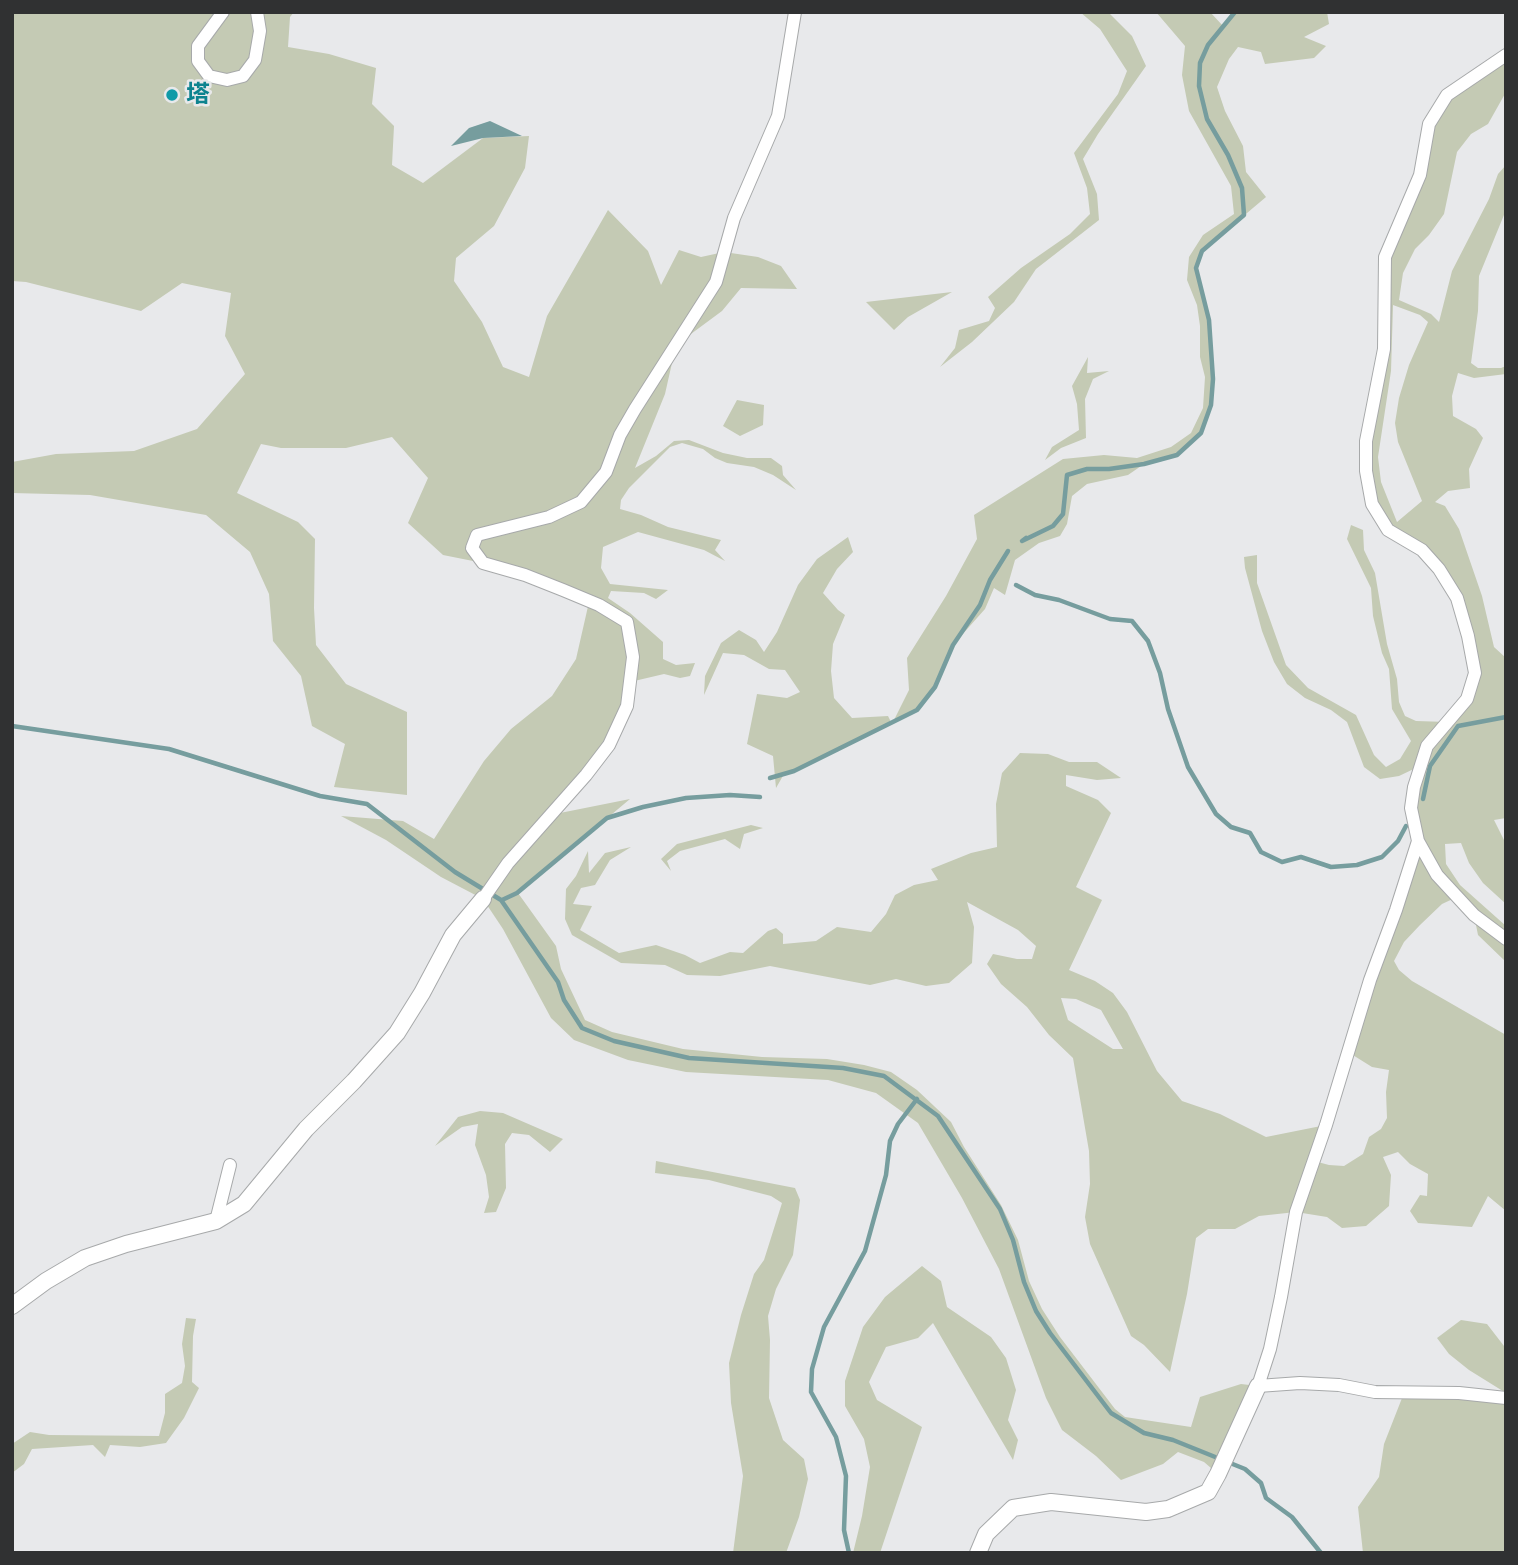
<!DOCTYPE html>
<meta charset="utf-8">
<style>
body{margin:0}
#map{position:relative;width:1518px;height:1565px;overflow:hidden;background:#e8e9eb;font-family:Cabin,sans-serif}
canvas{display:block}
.frame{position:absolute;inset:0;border:14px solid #303132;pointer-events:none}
</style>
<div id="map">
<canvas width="1518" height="1565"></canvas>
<div class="frame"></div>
</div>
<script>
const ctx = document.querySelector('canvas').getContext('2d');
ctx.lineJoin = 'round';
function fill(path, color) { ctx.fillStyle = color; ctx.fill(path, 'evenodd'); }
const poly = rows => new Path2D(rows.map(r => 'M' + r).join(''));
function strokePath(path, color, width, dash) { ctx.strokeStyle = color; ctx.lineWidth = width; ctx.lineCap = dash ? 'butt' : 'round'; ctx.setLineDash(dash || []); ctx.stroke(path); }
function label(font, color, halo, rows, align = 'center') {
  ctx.font = font + ' Cabin,"Noto Sans SC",sans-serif'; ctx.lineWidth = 5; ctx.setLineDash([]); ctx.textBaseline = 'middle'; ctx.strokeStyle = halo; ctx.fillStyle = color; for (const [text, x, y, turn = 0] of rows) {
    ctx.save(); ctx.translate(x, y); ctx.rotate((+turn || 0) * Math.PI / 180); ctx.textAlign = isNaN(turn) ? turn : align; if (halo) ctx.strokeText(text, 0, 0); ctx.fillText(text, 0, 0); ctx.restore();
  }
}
fill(poly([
 [12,12,294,12,290,17,288,47,329,54,376,68,372,104,394,126,392,165,423,183,483,138,529,136,525,168,494,226,456,258,454,281,482,322,503,367,529,377,547,316,608,210,648,251,661,285,679,250,701,257,724,252,758,257,781,266,797,289,741,288,722,311,676,345,665,394,635,468,656,456,674,441,689,440,723,453,747,458,771,458,782,466,783,475,796,490,773,475,754,467,727,463,715,458,703,449,682,443,670,447,629,488,621,500,620,509,641,515,668,527,721,540,715,550,725,561,704,550,638,532,603,547,601,568,610,584,668,590,656,599,644,593,611,591,608,598,630,613,663,642,663,659,676,665,695,663,690,676,680,678,664,674,630,682,609,745,550,815,630,799,518,893,556,946,561,969,585,1020,612,1032,683,1049,762,1057,827,1059,864,1065,891,1072,917,1090,951,1122,964,1147,1001,1205,1018,1240,1029,1281,1042,1309,1060,1337,1115,1409,1125,1417,1191,1427,1200,1397,1241,1384,1258,1386,1218,1474,1204,1462,1178,1452,1163,1464,1121,1480,1096,1456,1062,1430,1046,1398,999,1269,962,1198,918,1123,876,1093,828,1080,686,1072,628,1060,574,1040,551,1018,503,929,483,899,441,877,386,840,341,816,403,821,434,839,484,761,511,729,552,696,576,659,589,602,483,563,443,555,408,523,428,478,392,437,346,448,281,448,261,444,237,493,298,522,315,539,314,608,316,645,346,684,407,712,407,795,334,787,345,744,312,726,301,676,273,641,269,594,250,552,206,515,90,495,12,493,12,462,56,454,134,451,197,429,245,374,225,336,231,293,182,283,141,311,26,282,12,281],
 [1080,12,1108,12,1132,36,1146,66,1098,134,1083,159,1097,194,1099,220,1036,269,1014,302,972,342,940,367,955,348,959,330,989,321,995,308,988,297,1021,268,1070,234,1090,214,1087,188,1074,153,1118,94,1127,71,1100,29],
 [1156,12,1210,12,1224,27,1235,12,1327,12,1329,24,1304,37,1326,46,1314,58,1265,64,1261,52,1238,47,1229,59,1217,87,1225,111,1243,146,1246,172,1266,197,1202,251,1196,268,1209,320,1213,379,1211,405,1201,433,1177,455,1144,464,1128,475,1087,484,1072,496,1067,524,1060,536,1039,543,1015,560,1005,595,994,588,985,609,953,645,935,687,917,710,892,724,820,759,784,774,776,788,773,756,747,744,757,694,787,698,800,692,785,670,769,669,744,655,723,653,704,695,705,676,721,643,739,630,756,640,764,652,777,632,798,585,817,559,848,537,853,552,837,569,823,593,838,610,845,615,833,644,831,671,834,698,852,718,888,716,892,724,909,690,907,658,946,596,977,539,974,515,1063,459,1104,455,1137,458,1171,447,1191,433,1203,408,1205,377,1200,357,1200,326,1197,305,1187,280,1189,257,1203,235,1234,214,1231,186,1189,111,1182,75,1185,46],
 [1506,55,1506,92,1488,124,1471,134,1457,152,1444,214,1429,235,1415,249,1403,273,1399,300,1431,314,1439,322,1452,271,1489,199,1498,174,1506,165,1506,210,1479,276,1478,311,1471,363,1478,368,1501,368,1506,366,1506,374,1474,378,1458,373,1452,396,1453,416,1476,429,1483,438,1469,469,1470,488,1448,491,1435,502,1445,506,1459,529,1482,596,1494,647,1506,658,1506,818,1494,820,1506,844,1506,904,1483,883,1469,863,1461,843,1445,844,1446,864,1460,885,1506,926,1506,962,1478,935,1474,915,1457,897,1442,904,1420,925,1404,942,1394,961,1399,970,1412,981,1506,1035,1506,1211,1488,1196,1472,1227,1418,1223,1410,1211,1420,1195,1427,1196,1428,1174,1410,1164,1398,1152,1383,1157,1391,1175,1389,1206,1366,1226,1342,1228,1327,1217,1296,1212,1259,1216,1235,1229,1208,1229,1196,1238,1187,1294,1170,1372,1144,1345,1131,1336,1090,1244,1085,1217,1090,1184,1089,1151,1073,1058,1049,1035,1027,1007,1001,984,987,964,993,954,1017,959,1032,959,1036,946,1018,930,967,902,974,927,972,963,949,983,926,986,896,979,870,985,770,966,720,976,687,975,665,965,621,963,572,935,565,919,566,889,576,876,588,851,589,873,605,853,631,847,610,860,595,885,581,888,573,904,592,906,580,930,619,953,656,945,685,955,700,963,730,952,743,953,768,931,776,928,783,934,783,944,816,941,837,927,871,932,886,914,895,895,914,885,938,880,931,869,971,853,997,847,996,804,1002,773,1020,753,1048,754,1069,762,1097,762,1121,778,1097,780,1066,775,1066,786,1098,800,1111,813,1076,887,1102,900,1069,970,1095,981,1113,993,1127,1012,1157,1071,1182,1101,1220,1114,1266,1137,1326,1125,1314,1161,1329,1165,1344,1166,1363,1154,1369,1137,1381,1129,1387,1118,1386,1092,1389,1070,1372,1067,1348,1052,1418,841,1411,808,1420,766,1399,776,1380,779,1364,767,1347,722,1331,710,1305,698,1287,684,1274,662,1262,631,1245,568,1244,557,1257,555,1257,583,1286,665,1308,688,1356,715,1374,755,1386,767,1400,759,1411,741,1392,709,1389,669,1382,653,1373,616,1371,588,1347,539,1351,525,1363,530,1364,550,1375,573,1387,644,1397,679,1399,702,1405,716,1416,721,1448,722,1475,673,1468,636,1439,569,1388,530,1372,504,1366,471,1384,349,1385,257,1407,210,1429,124,1447,95],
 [1393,305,1420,315,1428,322,1409,365,1399,398,1395,423,1398,442,1422,501,1397,522,1381,482,1378,457,1391,371],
 [1061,998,1076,999,1101,1010,1123,1049,1113,1049,1068,1020],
 [952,292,908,317,894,330,866,302],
 [1088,357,1087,373,1109,371,1093,379,1085,399,1086,438,1061,448,1045,460,1052,447,1079,430,1077,404,1072,386],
 [737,400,764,405,763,425,740,436,723,426],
 [751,825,763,828,744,834,740,849,725,839,680,851,667,861,671,871,661,859,677,844],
 [480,1111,503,1113,563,1139,550,1152,529,1135,512,1133,505,1144,506,1188,496,1212,484,1213,489,1197,486,1175,475,1145,478,1124,462,1127,435,1146,458,1117],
 [656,1161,795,1188,800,1200,793,1255,776,1289,768,1316,770,1340,769,1398,783,1440,804,1459,808,1479,799,1517,786,1553,733,1553,743,1476,731,1403,729,1363,741,1315,754,1274,764,1260,782,1203,771,1196,709,1180,655,1173],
 [922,1266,941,1281,947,1307,991,1337,1006,1358,1016,1390,1008,1420,1018,1440,1013,1460,933,1323,918,1338,886,1347,869,1382,877,1400,922,1427,880,1553,853,1553,862,1516,870,1467,864,1439,845,1406,845,1381,863,1327,885,1297],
 [186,1318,196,1319,193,1336,192,1382,199,1388,184,1418,166,1443,140,1447,110,1445,105,1457,93,1445,32,1449,24,1464,12,1473,12,1444,30,1432,49,1435,159,1436,165,1413,165,1394,182,1383,185,1366,182,1344],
 [1461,1320,1487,1324,1504,1346,1506,1393,1469,1370,1449,1354,1437,1338],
 [1404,1393,1506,1398,1506,1553,1363,1553,1358,1507,1379,1477,1384,1444]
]), '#c4cab4');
fill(poly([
 [490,121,522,136,483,138,451,146,469,128]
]), '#769d9e');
strokePath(poly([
 [1026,538,1022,541,1053,526,1063,514,1067,475,1087,469,1109,469,1144,464,1177,455,1201,433,1211,405,1213,379,1209,320,1196,268,1202,251,1244,215,1242,188,1228,155,1207,119,1199,86,1200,63,1208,45,1235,12],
 [1016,585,1035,595,1059,600,1110,619,1132,621,1148,641,1160,673,1168,709,1188,767,1216,814,1231,827,1250,833,1261,852,1282,862,1301,857,1331,867,1357,865,1382,857,1398,841,1406,826],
 [12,726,169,749,320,796,367,804,455,872,501,900,558,982,564,1000,582,1028,614,1041,689,1058,843,1068,884,1076,938,1116,1000,1209,1013,1240,1024,1282,1036,1311,1050,1333,1111,1413,1144,1433,1173,1440,1245,1469,1261,1483,1266,1498,1292,1517,1321,1553],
 [770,778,794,771,917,710,935,687,953,645,980,605,990,580,1008,551],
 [1423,799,1430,766,1458,726,1506,717],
 [502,900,517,893,607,818,643,807,686,798,730,795,760,797],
 [849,1553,844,1530,846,1476,836,1437,811,1392,812,1369,824,1327,865,1251,886,1175,890,1141,898,1124,917,1099]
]), '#769d9e', 4.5);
const minor = poly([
 [223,12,198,46,198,61,209,76,227,80,243,76,255,60,260,31,257,12],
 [1506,55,1447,95,1429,124,1420,175,1385,257,1384,349,1366,441,1366,471,1372,504,1388,530,1422,550,1439,569,1457,598,1468,636,1475,673,1467,699,1427,746,1414,787,1411,808,1418,841,1437,875,1474,915,1506,939],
 [1418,841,1396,910,1370,980,1326,1125,1296,1212,1281,1297,1270,1349,1258,1386,1300,1383,1339,1385,1375,1392,1459,1393,1506,1398],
 [483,899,508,863,586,775,609,745,627,706,633,657,627,622,599,605,563,590,525,575,483,563,472,548,477,535,549,517,581,502,606,472,620,435,635,409,716,282,734,218,778,116,795,12],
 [216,1221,230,1165]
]);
const tertiary = poly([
 [12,1306,46,1281,85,1258,126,1244,216,1221,244,1204,306,1129,354,1081,397,1033,422,993,453,935,483,899],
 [978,1553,986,1534,1013,1508,1051,1502,1146,1512,1168,1509,1208,1492,1218,1474,1258,1386]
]);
strokePath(minor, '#a7a9aa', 14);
strokePath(tertiary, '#a7a9aa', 18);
strokePath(minor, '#fff', 12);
strokePath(tertiary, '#fff', 16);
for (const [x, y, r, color] of [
 [172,95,7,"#0f9aa8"]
]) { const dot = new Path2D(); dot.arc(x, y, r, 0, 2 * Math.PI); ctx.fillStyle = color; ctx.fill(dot); strokePath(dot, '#e8e9eb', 2.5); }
label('bold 24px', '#0d838f', '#e8e9eb', [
 ["塔",186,95]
], 'left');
</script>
